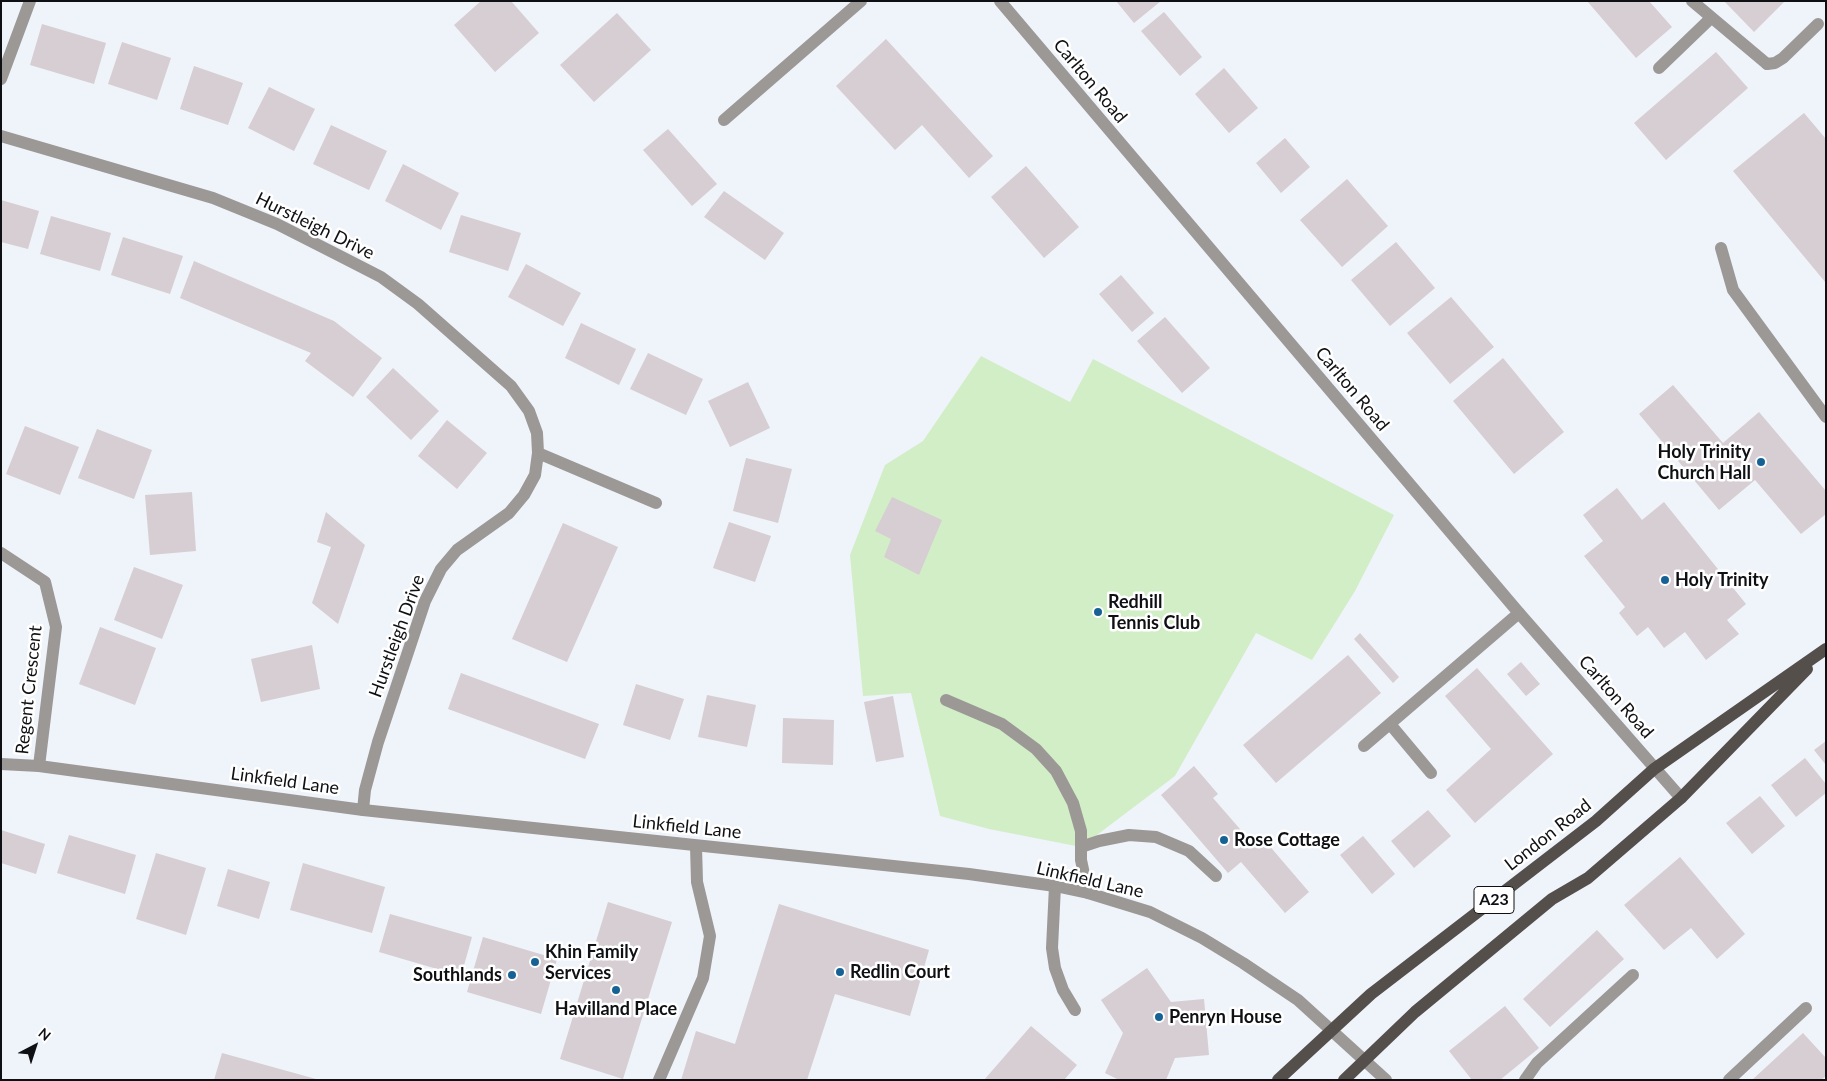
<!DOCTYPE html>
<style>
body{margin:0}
#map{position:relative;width:1827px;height:1081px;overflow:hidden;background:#eff3fa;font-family:Lato,sans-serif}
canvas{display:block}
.frame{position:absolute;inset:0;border:2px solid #0f1013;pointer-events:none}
.north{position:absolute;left:10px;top:1021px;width:50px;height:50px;-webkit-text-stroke:4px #fff;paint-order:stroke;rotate:40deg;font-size:14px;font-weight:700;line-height:20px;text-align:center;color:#0f1013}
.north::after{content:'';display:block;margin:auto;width:18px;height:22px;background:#0f1013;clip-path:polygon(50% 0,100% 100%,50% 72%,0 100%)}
</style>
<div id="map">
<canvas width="1827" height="1081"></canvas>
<div class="frame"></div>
<div class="north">N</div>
</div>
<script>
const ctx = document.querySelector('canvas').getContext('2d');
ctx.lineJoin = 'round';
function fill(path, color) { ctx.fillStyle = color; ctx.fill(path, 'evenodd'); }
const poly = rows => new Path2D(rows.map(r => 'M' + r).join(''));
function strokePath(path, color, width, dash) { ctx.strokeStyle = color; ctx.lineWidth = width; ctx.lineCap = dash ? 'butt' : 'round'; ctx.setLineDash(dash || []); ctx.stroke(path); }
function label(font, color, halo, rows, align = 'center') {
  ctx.font = font + ' Lato,sans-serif'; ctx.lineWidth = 5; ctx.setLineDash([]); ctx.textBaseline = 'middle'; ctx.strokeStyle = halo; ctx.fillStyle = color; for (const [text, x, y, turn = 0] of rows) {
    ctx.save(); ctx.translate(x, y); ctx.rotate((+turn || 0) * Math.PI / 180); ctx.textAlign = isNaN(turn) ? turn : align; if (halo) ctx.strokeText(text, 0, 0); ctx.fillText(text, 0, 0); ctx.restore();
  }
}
fill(poly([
 [981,356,1070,402,1093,359,1394,515,1355,591,1312,660,1256,633,1175,776,1081,847,989,829,940,816,911,693,863,696,850,555,885,465,923,441]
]), '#d2eec7');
fill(poly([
 [481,1,511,1,539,33,495,72,454,25],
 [1116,1,1161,1,1134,23],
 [1587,1,1649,1,1672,27,1636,58],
 [1724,1,1785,1,1754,32],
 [1164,12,1202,57,1180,76,1141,31],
 [617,13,651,50,594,102,560,65],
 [42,24,106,43,94,84,30,65],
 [886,39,993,156,969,178,922,125,895,150,836,86],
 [122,42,171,58,157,100,108,84],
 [1716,52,1748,88,1666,160,1634,123],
 [194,66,243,83,228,125,180,109],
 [1224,68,1258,108,1229,133,1195,94],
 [269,87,315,109,294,151,248,128],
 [1804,113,1826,139,1826,283,1733,171],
 [331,125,387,151,369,190,313,164],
 [668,129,717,184,692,206,643,150],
 [1285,138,1310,167,1281,193,1256,163],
 [403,164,459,193,441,230,385,201],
 [1026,166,1079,227,1044,258,991,197],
 [1347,179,1388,226,1342,267,1300,220],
 [724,191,784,233,765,260,704,217],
 [1,200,39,211,28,249,1,242],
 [461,215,521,233,508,271,449,252],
 [51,216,111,233,100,271,40,254],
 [123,237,183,256,170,294,111,275],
 [1396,242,1435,288,1390,326,1351,280],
 [194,261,334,321,382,358,353,397,305,361,311,353,180,298],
 [526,264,581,293,563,326,508,297],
 [1121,275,1154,313,1132,332,1099,294],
 [1451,297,1494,347,1450,384,1407,333],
 [1165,317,1210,368,1182,393,1137,341],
 [581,323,636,349,619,385,565,358],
 [648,353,703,379,686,415,630,389],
 [1503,358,1564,432,1514,474,1453,401],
 [393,368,439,411,411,440,366,397],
 [748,382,770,428,730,447,708,401],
 [1673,385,1723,443,1759,412,1826,491,1826,514,1801,534,1755,480,1719,510,1639,414],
 [447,420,487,453,457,489,418,456],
 [25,426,79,447,60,495,6,474],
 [97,429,152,450,134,499,78,478],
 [746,458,792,469,778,523,733,511],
 [1617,488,1642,520,1664,502,1746,604,1727,620,1739,634,1706,660,1685,632,1664,648,1648,627,1637,636,1619,613,1625,607,1584,556,1603,541,1583,515],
 [192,492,196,551,150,555,145,495],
 [892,497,942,520,919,575,884,557,891,539,875,531],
 [326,512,365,545,338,624,312,603,331,547,317,542],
 [729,522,771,536,755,582,713,568],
 [563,523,618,547,567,662,512,639],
 [134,567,183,585,162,639,114,620],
 [100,627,156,648,135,705,79,684],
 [1360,633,1399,677,1393,683,1354,639],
 [312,645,320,689,261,702,251,659],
 [1348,655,1381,693,1276,783,1243,745],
 [1521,662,1540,684,1526,696,1507,674],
 [1477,668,1553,754,1475,823,1446,790,1491,749,1445,696],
 [461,673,599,724,585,759,448,709],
 [636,684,684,699,670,740,623,725],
 [707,695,756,705,747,747,698,737],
 [893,696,904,757,876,762,864,702],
 [783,718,834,720,833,765,782,763],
 [1826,741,1826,765,1814,750],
 [1805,758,1826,784,1826,793,1796,817,1771,785],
 [1194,766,1218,794,1213,798,1253,844,1261,836,1309,892,1285,913,1241,862,1228,873,1161,795],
 [1760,796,1785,826,1752,854,1726,823],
 [1428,810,1451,836,1414,868,1391,841],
 [1,830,45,844,36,874,1,863],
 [69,835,136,855,125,894,57,873],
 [1363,836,1395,874,1372,894,1340,855],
 [156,853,206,868,186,935,136,919],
 [1680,857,1745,934,1717,959,1691,928,1664,950,1624,905],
 [303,863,385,887,372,933,290,910],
 [228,869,270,882,259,919,217,906],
 [608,902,672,922,623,1079,560,1059],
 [779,904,929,950,910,1016,835,994,807,1080,681,1080,696,1031,735,1044],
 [390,914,472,937,461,976,379,952],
 [1597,930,1624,959,1550,1027,1523,999],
 [483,937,557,959,541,1014,467,992],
 [1147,968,1171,1002,1204,999,1209,1055,1175,1058,1166,1080,1119,1080,1105,1073,1123,1033,1101,1000],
 [1505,1006,1539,1048,1500,1080,1472,1080,1449,1051],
 [1031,1026,1077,1065,1064,1080,984,1080],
 [1803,1033,1826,1058,1826,1076,1821,1080,1752,1080],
 [222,1053,316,1079,316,1080,214,1080]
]), '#d6ced2');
strokePath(poly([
 [1767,64,1775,63,1783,58,1818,24],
 [724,120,861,1],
 [1721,248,1733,290,1826,417],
 [946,700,1002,724,1036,749,1056,771,1073,803,1081,831,1081,860,1088,893],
 [1390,724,1431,773],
 [1364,746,1519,613],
 [1081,847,1099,841,1129,835,1156,837,1189,851,1216,876],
 [1055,886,1052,948,1055,968,1063,990,1075,1010],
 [659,1080,703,978,710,936,697,882,696,846],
 [1525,1080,1537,1063,1633,975],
 [1729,1080,1806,1008]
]), '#9b9896', 12);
strokePath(poly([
 [1000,1,1519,613,1681,798],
 [1692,1,1767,64],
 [1659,68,1711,18],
 [1,79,30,1],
 [1,136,213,198,277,224,340,256,381,277,418,304,511,386,529,411,537,433,538,453,535,475,524,495,509,513,457,550,441,569,425,601,378,742,365,790,363,810],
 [538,453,656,503],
 [1,553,45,582,56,627,39,766]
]), '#9b9896', 12);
strokePath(poly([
 [1,764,39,766,363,810,969,874,1055,886,1088,893,1150,912,1202,938,1243,963,1298,1000,1386,1080]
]), '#9b9896', 12);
strokePath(poly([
 [1278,1080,1371,994,1596,821,1654,769,1826,649],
 [1344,1080,1415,1012,1552,899,1588,878,1681,798,1807,669]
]), '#544f4b', 12);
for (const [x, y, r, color] of [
 [1761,462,5,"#176295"],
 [1665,580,5,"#176295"],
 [1098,612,5,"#176295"],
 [1224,840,5,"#176295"],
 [535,962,5,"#176295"],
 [840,972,5,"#176295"],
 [512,975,5,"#176295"],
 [616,990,5,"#176295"],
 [1159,1017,5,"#176295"]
]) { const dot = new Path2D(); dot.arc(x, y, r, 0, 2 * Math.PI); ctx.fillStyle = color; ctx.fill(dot); strokePath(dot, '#fff', 2); }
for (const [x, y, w] of [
 [1494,900,40]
]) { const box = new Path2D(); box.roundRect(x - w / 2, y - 13.5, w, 27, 4); ctx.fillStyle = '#fff'; ctx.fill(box); strokePath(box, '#0f1013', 1); }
label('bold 16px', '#0f1013', null, [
 ["A23",1494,900]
]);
label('18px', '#0f1013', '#fff', [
 ["Carlton Road",1090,81,50],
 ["Hurstleigh Drive",315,226,26],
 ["Carlton Road",1352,389,50],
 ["Hurstleigh Drive",397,636,-70],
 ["Regent Crescent",29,690,-84],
 ["Carlton Road",1616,697,49],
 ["Linkfield Lane",285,781,8],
 ["Linkfield Lane",687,827,6],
 ["London Road",1548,835,-38],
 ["Linkfield Lane",1090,880,13]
]);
label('bold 18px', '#0f1013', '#fff', [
 ["Holy Trinity",1751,452,"right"],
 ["Church Hall",1751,473,"right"],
 ["Holy Trinity",1675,580],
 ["Redhill",1108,602],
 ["Tennis Club",1108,623],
 ["Rose Cottage",1234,840],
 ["Khin Family",545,952],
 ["Services",545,973],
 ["Redlin Court",850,972],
 ["Southlands",502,975,"right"],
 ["Havilland Place",616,1009,"center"],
 ["Penryn House",1169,1017]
], 'left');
</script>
